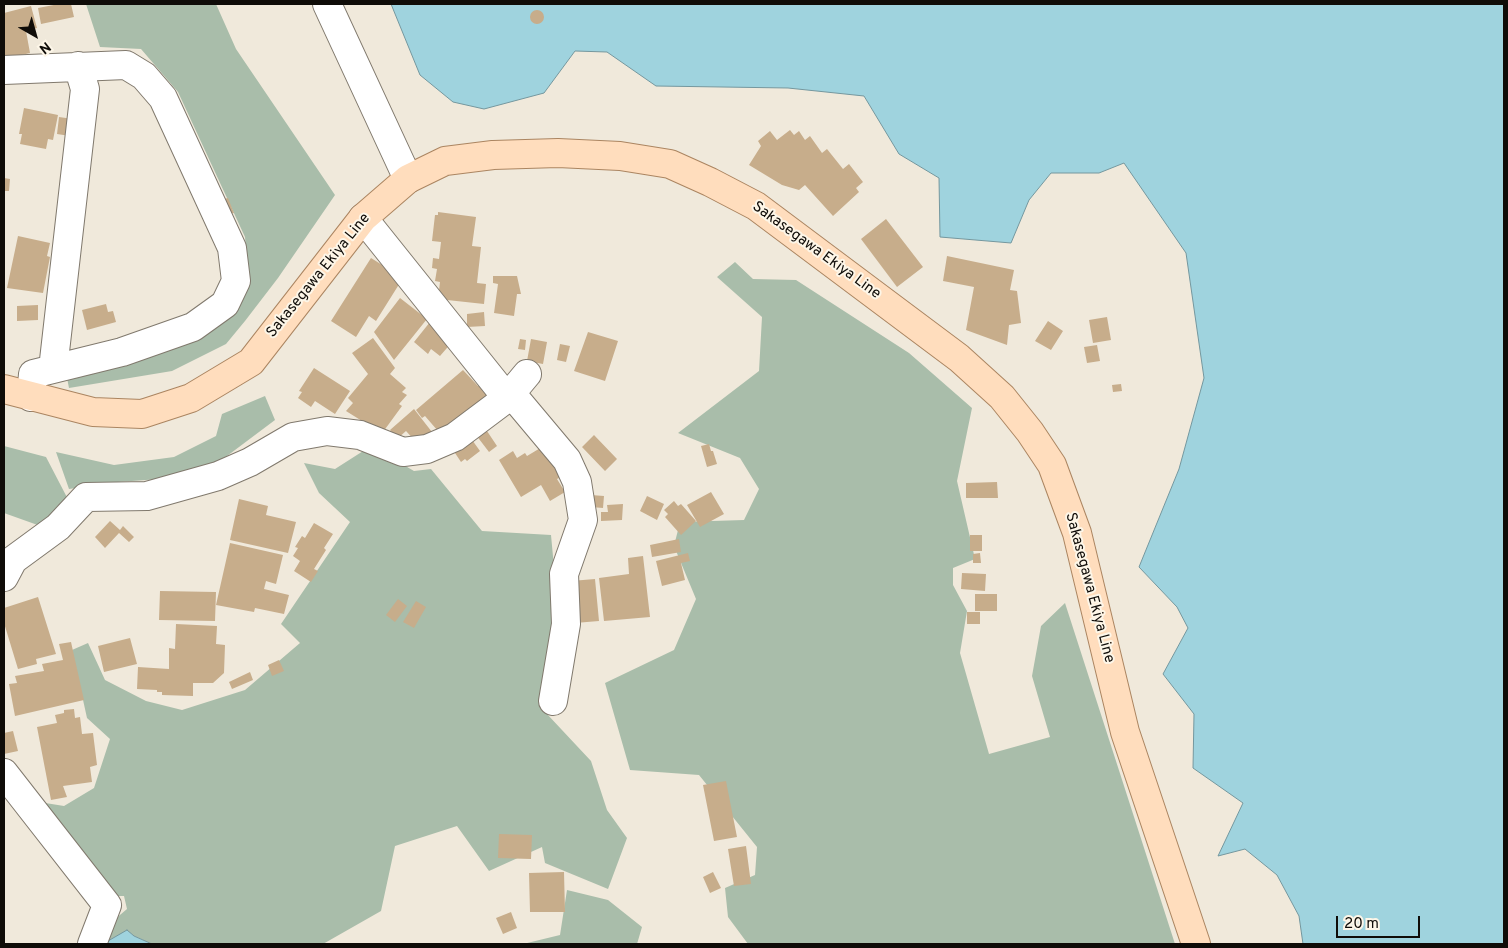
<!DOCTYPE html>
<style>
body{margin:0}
#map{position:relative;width:1508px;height:948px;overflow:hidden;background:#f0e9db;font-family:Overpass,sans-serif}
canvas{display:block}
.frame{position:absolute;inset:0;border:5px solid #0f0c08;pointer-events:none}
.north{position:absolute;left:10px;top:10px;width:50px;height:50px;-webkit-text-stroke:4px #fdf6e8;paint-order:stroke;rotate:142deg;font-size:14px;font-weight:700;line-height:20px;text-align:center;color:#0f0c08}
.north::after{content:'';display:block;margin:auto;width:18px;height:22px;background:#0f0c08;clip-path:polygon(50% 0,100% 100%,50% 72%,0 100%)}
.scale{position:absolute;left:1336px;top:916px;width:84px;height:22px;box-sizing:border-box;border:2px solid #0f0c08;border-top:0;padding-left:6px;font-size:15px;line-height:18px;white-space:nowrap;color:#0f0c08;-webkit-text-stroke:4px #fdf6e8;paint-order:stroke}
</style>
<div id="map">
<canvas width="1508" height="948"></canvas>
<div class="frame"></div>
<div class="north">N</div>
<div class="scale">20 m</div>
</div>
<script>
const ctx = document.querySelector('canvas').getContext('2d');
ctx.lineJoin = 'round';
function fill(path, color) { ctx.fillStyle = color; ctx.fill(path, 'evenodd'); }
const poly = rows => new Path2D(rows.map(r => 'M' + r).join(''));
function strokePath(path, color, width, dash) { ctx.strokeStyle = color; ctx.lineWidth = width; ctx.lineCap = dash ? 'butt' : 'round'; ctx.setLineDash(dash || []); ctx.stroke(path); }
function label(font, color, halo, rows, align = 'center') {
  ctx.font = font + ' Overpass,sans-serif'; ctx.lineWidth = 4; ctx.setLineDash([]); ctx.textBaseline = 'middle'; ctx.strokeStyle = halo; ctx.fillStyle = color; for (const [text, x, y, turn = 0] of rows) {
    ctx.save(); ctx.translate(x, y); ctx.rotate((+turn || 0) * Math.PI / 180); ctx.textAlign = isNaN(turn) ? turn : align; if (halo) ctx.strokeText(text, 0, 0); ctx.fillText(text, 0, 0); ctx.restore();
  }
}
fill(poly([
 [86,4,216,4,236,49,335,195,278,278,245,321,226,344,172,371,69,388,66,373,147,356,249,284,245,237,178,92,141,49,100,47],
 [735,262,753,279,796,280,909,353,972,408,957,481,975,559,953,568,953,585,967,611,960,653,989,754,1050,737,1032,676,1041,626,1065,603,1175,944,748,944,728,917,725,888,755,875,757,847,699,775,630,770,605,683,674,650,696,599,674,546,680,522,744,520,759,489,740,458,678,433,759,371,762,317,717,277],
 [265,396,275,420,223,459,174,478,118,482,69,489,56,452,114,465,174,457,216,436,222,414],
 [4,446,46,457,72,507,46,528,4,513],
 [371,446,414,471,431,469,482,531,551,535,559,621,549,694,547,714,591,761,607,810,627,838,608,889,545,863,542,847,489,871,457,826,395,846,381,911,323,944,152,944,134,936,127,931,108,941,107,944,102,944,107,926,127,909,124,896,105,896,33,801,64,806,94,788,110,739,87,718,72,650,88,643,105,680,146,701,182,710,245,690,300,643,281,624,350,522,319,493,304,463,335,469],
 [567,890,608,900,642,927,637,944,523,944,560,935]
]), '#a9bdaa');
const water = poly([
 [391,4,1504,4,1504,944,1303,944,1299,916,1277,875,1245,849,1218,856,1243,803,1193,768,1194,714,1163,674,1188,628,1177,607,1139,567,1179,469,1204,378,1186,253,1124,163,1099,173,1051,173,1029,200,1011,243,940,237,939,178,899,154,864,96,788,88,656,86,607,52,575,51,544,93,484,109,453,102,420,75,391,4],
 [127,930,134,936,152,944,107,944,108,941,127,930]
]);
fill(water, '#9fd3de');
strokePath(water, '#74979e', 1);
fill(poly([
 [59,4,71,4,74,17,41,24,38,8],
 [31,6,37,28,26,31,30,53,4,59,4,13],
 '530 17a7 7 0 1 1 14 0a7 7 0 1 1-14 0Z',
 [24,108,58,115,53,140,48,139,46,149,20,144,22,134,19,134],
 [59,117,73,119,70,136,57,134],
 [790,130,794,135,799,131,805,140,810,136,822,153,827,149,843,169,849,164,863,182,856,188,859,192,833,216,805,185,799,190,782,185,749,165,761,146,758,141,770,131,777,140],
 [4,178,10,179,9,191,4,191],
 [228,198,234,213,230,214,224,199],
 [438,212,476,217,472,246,481,247,477,283,486,284,484,304,438,299,440,282,435,281,437,269,432,268,433,258,439,259,441,242,432,241,435,215,438,215],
 [886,219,923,267,897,287,861,239],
 [18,236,50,243,47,256,50,257,43,293,7,288],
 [947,256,1014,270,1010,290,1017,291,1021,323,1009,325,1007,345,966,330,974,287,943,281],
 [371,258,403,278,376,321,369,316,356,337,331,321],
 [493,276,517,276,521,294,517,294,514,316,494,313,498,284,493,283],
 [400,298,427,319,394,360,374,332],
 [106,304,108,312,113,311,116,322,87,330,82,310],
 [38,305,38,320,17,321,17,306],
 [484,312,485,326,467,327,467,314],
 [1107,317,1111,340,1093,343,1089,320],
 [1048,321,1063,331,1051,350,1035,341],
 [430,322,453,341,440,356,431,349,428,354,414,342],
 [588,332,618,341,605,381,574,371],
 [373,338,395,368,390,374,406,388,402,392,407,395,399,404,402,406,383,432,372,424,370,426,346,411,353,403,348,398,368,374,352,353],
 [520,339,526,340,525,350,518,349],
 [531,339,547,342,543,364,527,361],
 [560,344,570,346,566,362,557,360],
 [1097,345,1100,361,1087,363,1084,347],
 [314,368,350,391,335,414,315,401,311,407,298,398,302,392,299,391],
 [463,370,478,386,480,384,491,397,444,438,425,416,422,418,416,410],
 [1121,384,1122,391,1113,392,1112,385],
 [414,409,432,432,418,444,406,431,397,439,390,430],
 [485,428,497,446,489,452,476,435],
 [594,435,617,459,605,471,582,447],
 [470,437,480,451,467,461,465,459,461,462,453,450],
 [709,444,711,451,713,451,717,464,707,467,701,446],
 [542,447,561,477,557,479,565,492,550,501,541,485,521,497,499,460,513,451,517,458,525,453,527,456],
 [997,482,998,498,966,498,966,483],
 [711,492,724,514,700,527,687,505],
 [591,495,604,496,603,508,591,507],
 [647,496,664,504,657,520,640,511],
 [239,499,268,506,266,515,296,522,288,553,230,540],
 [674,501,678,506,681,504,696,521,681,535,665,517,668,514,664,510],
 [623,504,622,520,601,521,601,512,608,512,607,505],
 [110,521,120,530,123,526,134,537,129,542,119,533,105,548,95,537],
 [314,523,333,534,324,548,326,550,314,569,318,571,311,582,294,571,300,561,293,556,298,548,295,547,302,536,305,538],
 [970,535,982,535,982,551,970,551],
 [679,539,681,552,652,557,650,545],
 [230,543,283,555,276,584,266,581,264,589,289,595,284,614,255,608,254,612,216,605],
 [688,553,690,561,681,563,685,580,662,586,656,561],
 [980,553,981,563,973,563,973,554],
 [643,556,650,617,604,621,599,578,629,574,628,558],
 [962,573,986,574,985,591,961,589],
 [595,579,599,621,575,623,571,581],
 [160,591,216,592,215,621,159,620],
 [975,594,997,594,997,611,975,611],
 [38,597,56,654,36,659,37,664,18,669,4,623,4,608],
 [398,599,407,606,395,622,386,615],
 [416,601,426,607,414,628,403,622],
 [967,612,980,612,980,624,967,624],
 [176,624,217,626,216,644,225,645,224,673,213,683,193,683,193,696,162,695,162,692,157,692,157,690,137,689,138,667,169,669,169,648,175,649],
 [130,638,137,664,104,672,98,646],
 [71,642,84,700,15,716,9,684,17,683,15,676,44,671,42,664,63,660,59,644],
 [279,660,284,671,272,676,268,665],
 [250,672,253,680,232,689,229,682],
 [74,709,75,718,80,717,82,734,93,733,97,765,90,767,92,782,63,786,67,797,51,800,37,727,57,723,55,715,64,713,64,710],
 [13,731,18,751,4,754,4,733],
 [726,781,737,837,714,841,703,785],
 [499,834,532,835,531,859,498,858],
 [746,846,751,884,734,886,728,849],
 [564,872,565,912,530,912,529,873],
 [713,872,721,888,710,893,703,877],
 [511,912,517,928,503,934,496,918]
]), '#c7ad8b');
const minor = poly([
 [327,4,408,179],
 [4,70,126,65,144,76,163,98,232,248,236,281,225,304,193,327,122,352,33,374,31,397],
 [363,218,507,398,515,398,567,460,577,482,583,520,564,574,566,624,553,701],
 [53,369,85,89,78,66],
 [4,577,13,560,58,527,86,497,147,496,218,476,250,462,293,437,327,431,360,435,403,452,427,449,455,437,507,398,527,374],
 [4,773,107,905,92,944]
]);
const major = poly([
 [4,389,93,412,142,414,191,398,251,362,363,218,408,179,445,161,493,155,558,153,620,156,670,164,710,182,756,206,959,358,1002,397,1030,432,1052,465,1077,533,1125,732,1196,944]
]);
strokePath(minor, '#80796d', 30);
strokePath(major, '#ab8561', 30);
strokePath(minor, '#fff', 28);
strokePath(major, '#ffddbd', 28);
label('15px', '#0f0c08', '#fdf6e8', [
 ["Sakasegawa Ekiya Line",816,251,36],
 ["Sakasegawa Ekiya Line",319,276,-51],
 ["Sakasegawa Ekiya Line",1089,588,75]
]);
</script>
